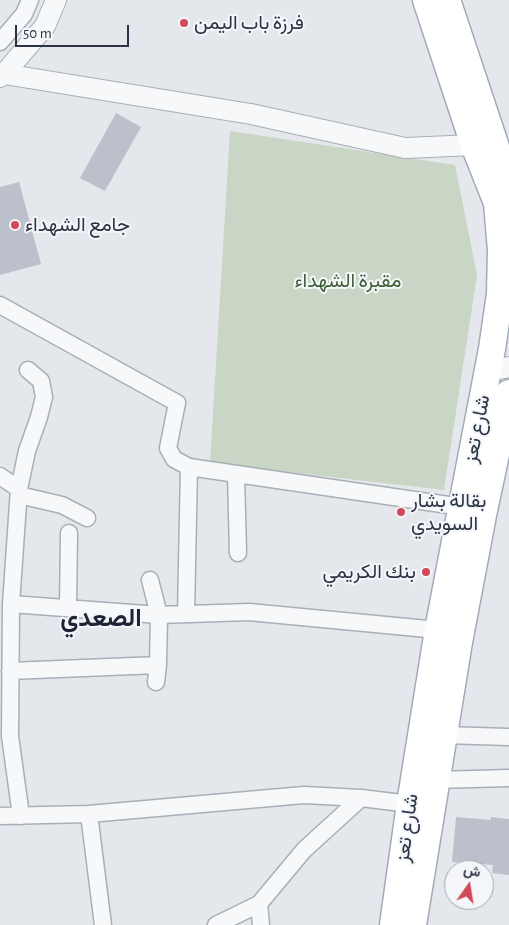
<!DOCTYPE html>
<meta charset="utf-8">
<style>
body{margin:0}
#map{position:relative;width:509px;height:925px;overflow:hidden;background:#e4e7ec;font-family:"Alegreya Sans",Vazirmatn,sans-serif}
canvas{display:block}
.north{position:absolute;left:444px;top:860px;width:50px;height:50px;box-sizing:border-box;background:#f4f6f9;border:1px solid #a4a8b1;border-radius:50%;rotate:13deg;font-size:14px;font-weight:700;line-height:20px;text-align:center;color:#2b3445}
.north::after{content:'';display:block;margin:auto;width:18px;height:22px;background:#d1495b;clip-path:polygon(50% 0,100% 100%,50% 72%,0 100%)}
.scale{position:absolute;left:15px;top:25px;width:114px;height:22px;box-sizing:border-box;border:2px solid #2b3445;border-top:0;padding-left:6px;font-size:15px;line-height:18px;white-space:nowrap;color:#2b3445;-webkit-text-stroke:4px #f4f6f9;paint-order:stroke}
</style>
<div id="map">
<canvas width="509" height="925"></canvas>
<div class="north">ش</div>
<div class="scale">50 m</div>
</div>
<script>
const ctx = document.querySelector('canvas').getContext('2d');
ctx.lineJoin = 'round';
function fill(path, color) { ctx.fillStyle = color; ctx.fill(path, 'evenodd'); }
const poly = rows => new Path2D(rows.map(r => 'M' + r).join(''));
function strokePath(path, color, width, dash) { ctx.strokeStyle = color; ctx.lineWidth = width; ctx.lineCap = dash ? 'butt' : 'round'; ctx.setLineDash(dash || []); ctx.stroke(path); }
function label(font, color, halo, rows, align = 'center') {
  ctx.font = font + ' "Alegreya Sans",Vazirmatn,sans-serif'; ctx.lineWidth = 4; ctx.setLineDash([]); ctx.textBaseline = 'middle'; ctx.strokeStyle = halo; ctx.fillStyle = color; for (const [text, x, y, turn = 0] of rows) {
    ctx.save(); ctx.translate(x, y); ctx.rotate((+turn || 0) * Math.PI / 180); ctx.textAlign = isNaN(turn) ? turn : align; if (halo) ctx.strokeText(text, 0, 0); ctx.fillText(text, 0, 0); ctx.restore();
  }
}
fill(poly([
 [230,131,455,165,477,275,444,490,210,463]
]), '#c9d6c5');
fill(poly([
 [116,113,141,127,105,191,80,178],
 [19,182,41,264,0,275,0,187],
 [456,817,491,820,491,817,509,819,509,875,492,873,493,865,452,862]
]), '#bbc0ca');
const minor = poly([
 [0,42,24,14,30,0],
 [0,305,177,403,168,448,174,459,189,467,462,507],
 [236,474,238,553],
 [0,476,19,489],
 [19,495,62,505,87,518],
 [150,580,159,615,158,665,156,682],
 [11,604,159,615,249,612,438,630],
 [68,608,69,533],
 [186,614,189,467],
 [10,671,158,665],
 [444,735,509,737],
 [436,780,509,778],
 [89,814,103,925],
 [0,816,89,814,304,795,361,798,410,804],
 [21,816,10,736,11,604,19,489,27,451,39,417,44,397,41,381,28,370],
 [259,904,261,925],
 [216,925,259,904,304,850,361,798]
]);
const tertiary = poly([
 [4,74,45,26,56,0],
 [0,77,4,74,251,114,405,148,474,145],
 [488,371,509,367]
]);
const primary = poly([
 [447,0,509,186],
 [393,925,410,804,438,630,492,349,500,294,501,250,497,203,474,145,426,0],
 [413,925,459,642,483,515,509,393]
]);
strokePath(minor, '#a9aeb7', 19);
strokePath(tertiary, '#a9aeb7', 22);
strokePath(primary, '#a3abb8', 29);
strokePath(minor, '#f7f8fa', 16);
strokePath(tertiary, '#f7f8fa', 20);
strokePath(primary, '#fff', 26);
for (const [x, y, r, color] of [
 [184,23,5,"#d1495b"],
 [15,225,5,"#d1495b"],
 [401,512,5,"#d1495b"],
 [426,572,5,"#d1495b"]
]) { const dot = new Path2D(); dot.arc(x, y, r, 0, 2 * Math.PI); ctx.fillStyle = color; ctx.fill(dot); strokePath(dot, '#f4f6f9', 2); }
label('20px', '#2b3445', '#f4f6f9', [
 ["فرزة باب اليمن",194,23],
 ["جامع الشهداء",25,225],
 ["بقالة بشار",411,501],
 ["السويدي",411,524],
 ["بنك الكريمي",416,572,"right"]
], 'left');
label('20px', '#3f6138', '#f4f6f9', [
 ["مقبرة الشهداء",348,281]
]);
label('20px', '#2b3445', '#f4f6f9', [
 ["شارع تعز",477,429,-79],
 ["شارع تعز",407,828,-82]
]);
label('bold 25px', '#1d2536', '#f4f6f9', [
 ["الصعدي",101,618]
]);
</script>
